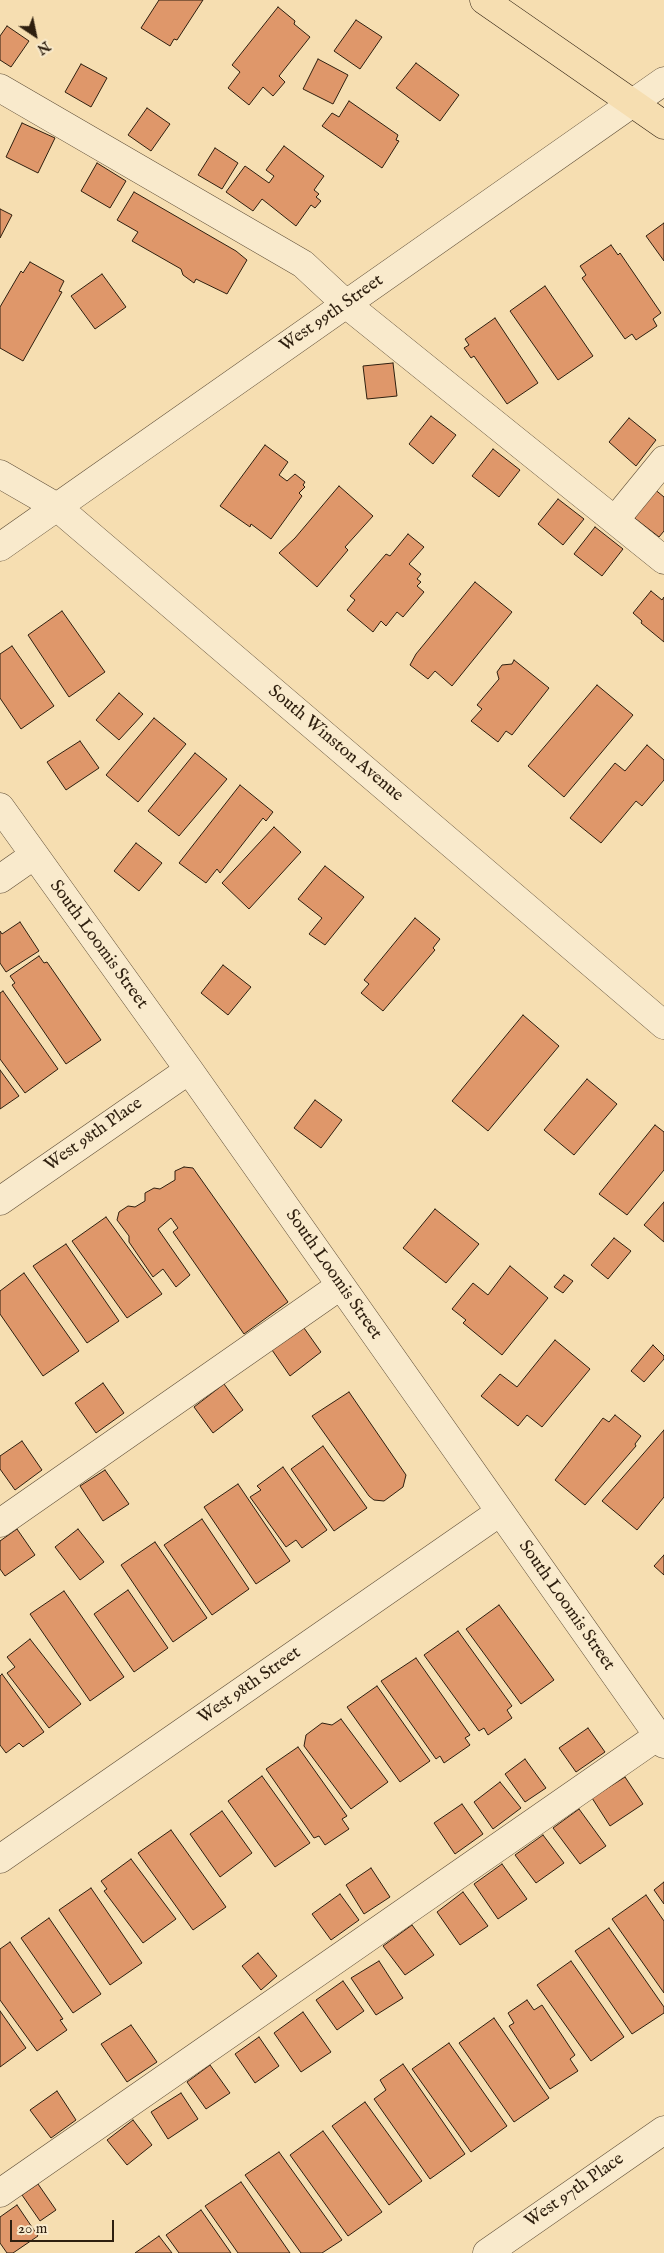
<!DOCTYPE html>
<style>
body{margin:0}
#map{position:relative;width:664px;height:2253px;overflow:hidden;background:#f6deb1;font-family:"IM FELL English",serif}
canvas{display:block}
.north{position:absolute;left:10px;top:10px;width:50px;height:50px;-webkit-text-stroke:4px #f9eacc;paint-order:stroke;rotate:146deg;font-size:14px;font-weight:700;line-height:20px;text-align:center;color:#2e1f0f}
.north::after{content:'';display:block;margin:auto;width:18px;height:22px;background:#2e1f0f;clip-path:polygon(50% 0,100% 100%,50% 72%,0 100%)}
.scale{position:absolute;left:10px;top:2220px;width:104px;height:22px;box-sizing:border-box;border:2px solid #2e1f0f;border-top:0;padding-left:6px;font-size:15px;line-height:18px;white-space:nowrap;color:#2e1f0f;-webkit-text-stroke:4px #f9eacc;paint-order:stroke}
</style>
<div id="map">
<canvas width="664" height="2253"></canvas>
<div class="north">N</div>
<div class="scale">20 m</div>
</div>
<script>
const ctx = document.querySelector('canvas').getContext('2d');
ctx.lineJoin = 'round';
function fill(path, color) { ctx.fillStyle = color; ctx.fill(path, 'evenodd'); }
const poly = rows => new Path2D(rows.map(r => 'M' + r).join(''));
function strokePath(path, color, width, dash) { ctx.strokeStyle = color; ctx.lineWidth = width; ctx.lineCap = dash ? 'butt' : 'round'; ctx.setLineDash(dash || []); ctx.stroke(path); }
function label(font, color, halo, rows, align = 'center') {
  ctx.font = font + ' "IM FELL English",serif'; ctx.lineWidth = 4.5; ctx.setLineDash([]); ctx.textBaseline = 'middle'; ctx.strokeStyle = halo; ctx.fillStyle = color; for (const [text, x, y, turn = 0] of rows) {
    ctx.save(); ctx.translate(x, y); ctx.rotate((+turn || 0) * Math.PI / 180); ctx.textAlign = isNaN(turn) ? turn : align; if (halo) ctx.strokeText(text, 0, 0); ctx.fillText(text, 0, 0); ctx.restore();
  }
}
const building = poly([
 [159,0,203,0,177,40,174,39,170,46,141,28,159,0],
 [278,7,295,21,294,24,310,37,279,76,285,82,273,96,263,87,249,105,228,88,240,72,232,65,278,7],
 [356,20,382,37,360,69,334,51,356,20],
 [7,26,29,41,11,67,0,60,0,36,7,26],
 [318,59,348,75,333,104,303,89,318,59],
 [416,63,459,95,440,121,396,88,416,63],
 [81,64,107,78,91,107,65,92,81,64],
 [349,101,398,135,396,140,399,141,382,168,322,126,332,113,339,117,349,101],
 [147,108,170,124,151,151,128,135,147,108],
 [22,123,55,138,38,173,6,157,22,123],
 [284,146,324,176,314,190,319,194,316,197,321,201,315,208,311,205,296,226,262,199,253,211,226,192,245,166,269,183,274,176,266,170,284,146],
 [215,148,238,163,222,189,198,175,215,148],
 [97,163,126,181,110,208,81,191,97,163],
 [134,192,236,251,247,260,227,294,196,279,194,283,183,275,181,269,132,241,138,232,117,220,134,192],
 [0,209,12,215,0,238,0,209],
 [664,223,664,261,646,236,664,223],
 [611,245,618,255,620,253,661,313,653,319,657,326,636,340,632,334,625,339,582,278,586,275,580,266,611,245],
 [30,262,64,281,59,291,62,292,23,361,0,348,0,307,21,271,23,273,30,262],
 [102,274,126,307,95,329,71,296,102,274],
 [545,286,593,356,558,380,510,311,545,286],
 [495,318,538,383,507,404,474,356,471,358,464,348,469,345,465,339,495,318],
 [393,363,397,396,367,399,363,366,393,363],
 [431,416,456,435,433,464,409,444,431,416],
 [629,418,656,440,636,466,609,442,629,418],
 [265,445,288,462,279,475,287,481,295,474,305,482,303,485,305,487,299,493,302,496,271,539,251,524,250,527,220,506,265,445],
 [493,449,520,470,499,497,472,476,493,449],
 [339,486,373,516,345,547,348,550,317,587,279,553,295,538,339,486],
 [653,488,664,497,664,531,659,537,632,516,653,488],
 [558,499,584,519,563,545,538,524,558,499],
 [595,527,623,549,602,576,574,554,595,527],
 [408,534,424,547,409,564,421,574,417,579,421,582,417,586,424,592,403,617,397,612,386,626,381,621,373,632,347,610,355,600,350,596,386,554,390,556,408,534],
 [475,582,512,612,452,686,435,671,428,679,410,665,416,654,475,582],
 [651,591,662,600,664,597,664,642,641,623,642,621,633,613,651,591],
 [62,611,105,672,69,697,28,635,62,611],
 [12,646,54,706,21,729,0,698,0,654,12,646],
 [514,660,549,688,512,735,506,731,498,742,471,721,482,709,477,705,499,679,497,672,502,665,512,664,514,660],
 [597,685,633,715,564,797,528,766,597,685],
 [119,693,143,714,119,740,96,720,119,693],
 [154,718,186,744,138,802,106,775,154,718],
 [80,741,99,768,66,790,47,762,80,741],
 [647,745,664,760,664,780,642,806,636,801,601,843,570,818,615,763,625,771,647,745],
 [195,753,227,779,179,836,148,811,195,753],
 [240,785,273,812,266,821,263,818,220,873,217,869,206,883,179,863,240,785],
 [274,827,301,852,249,909,222,883,274,827],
 [136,843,162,863,139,891,114,871,136,843],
 [325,866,364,897,325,945,309,934,322,918,298,899,325,866],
 [415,918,440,939,433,948,435,950,383,1011,361,993,369,984,364,980,415,918],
 [20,922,39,951,6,972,0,963,0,931,2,934,20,922],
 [39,956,44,963,47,962,101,1040,66,1064,12,985,15,983,10,976,39,956],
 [223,965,251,987,228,1015,201,993,223,965],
 [3,991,58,1069,25,1093,0,1059,0,993,3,991],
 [523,1015,559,1046,488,1131,452,1101,523,1015],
 [0,1070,19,1096,0,1109,0,1070],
 [587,1079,617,1104,574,1155,544,1130,587,1079],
 [315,1100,342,1120,321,1148,294,1128,315,1100],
 [655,1125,664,1132,664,1170,627,1215,599,1194,655,1125],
 [184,1167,193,1168,288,1302,244,1334,173,1232,178,1228,171,1218,158,1229,190,1275,176,1287,163,1269,153,1277,129,1242,129,1236,117,1220,119,1212,128,1206,135,1207,145,1201,145,1193,154,1188,160,1189,175,1180,175,1171,184,1167],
 [664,1202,664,1242,644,1225,664,1202],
 [435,1209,479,1244,446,1283,403,1248,435,1209],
 [106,1217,162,1294,127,1318,72,1241,106,1217],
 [614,1238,631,1251,608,1279,591,1265,614,1238],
 [66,1244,119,1321,87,1343,33,1266,66,1244],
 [510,1266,548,1298,502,1355,463,1323,466,1320,452,1309,473,1283,488,1295,510,1266],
 [24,1273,79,1351,43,1376,0,1314,0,1291,24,1273],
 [564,1275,573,1281,563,1293,554,1287,564,1275],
 [304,1328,321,1352,290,1376,272,1350,304,1328],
 [555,1340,590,1369,542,1427,527,1415,518,1426,481,1396,500,1374,517,1387,555,1340],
 [653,1345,664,1356,664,1359,644,1382,631,1371,653,1345],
 [103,1383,124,1413,96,1433,75,1403,103,1383],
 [224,1384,243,1410,213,1433,194,1407,224,1384],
 [349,1392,406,1475,403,1487,384,1501,374,1500,369,1496,312,1416,349,1392],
 [615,1415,641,1436,635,1444,636,1446,585,1505,555,1480,603,1418,609,1422,615,1415],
 [664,1430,664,1497,637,1530,602,1501,664,1430],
 [22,1441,42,1470,15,1490,0,1469,0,1456,22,1441],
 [323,1446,367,1508,334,1531,291,1469,323,1446],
 [283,1467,327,1530,302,1548,296,1540,286,1547,250,1497,261,1490,257,1486,283,1467],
 [105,1470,129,1504,103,1521,80,1486,105,1470],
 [238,1484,290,1561,256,1584,204,1507,238,1484],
 [202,1519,249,1589,212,1615,164,1545,202,1519],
 [17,1529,35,1555,5,1576,0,1569,0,1541,17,1529],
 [78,1529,104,1562,80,1580,55,1547,78,1529],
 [155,1542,207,1618,173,1642,121,1565,155,1542],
 [664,1555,664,1575,654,1566,664,1555],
 [128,1590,168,1648,134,1672,94,1614,128,1590],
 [64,1591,124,1677,90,1701,30,1614,64,1591],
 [499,1605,554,1680,521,1704,466,1629,499,1605],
 [458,1631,512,1706,507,1710,512,1718,488,1735,484,1728,479,1731,424,1655,458,1631],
 [30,1639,81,1704,49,1728,7,1673,15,1667,7,1657,30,1639],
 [416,1658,470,1735,465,1738,470,1745,444,1763,440,1756,436,1759,381,1681,416,1658],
 [2,1674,44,1732,23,1747,19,1743,6,1753,0,1745,0,1676,2,1674],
 [377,1686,430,1761,400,1782,347,1707,377,1686],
 [341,1719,388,1782,351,1809,304,1746,306,1735,322,1723,332,1725,341,1719],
 [588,1728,605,1752,576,1772,559,1748,588,1728],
 [298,1747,347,1816,342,1819,349,1829,325,1845,319,1836,314,1838,266,1769,298,1747],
 [525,1759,546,1788,525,1802,505,1774,525,1759],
 [262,1776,310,1843,275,1867,228,1801,262,1776],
 [625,1777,643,1804,610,1826,592,1798,625,1777],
 [500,1782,521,1808,493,1829,474,1802,500,1782],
 [462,1804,483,1834,455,1854,434,1823,462,1804],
 [579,1809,606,1846,580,1864,553,1828,579,1809],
 [222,1811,252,1853,220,1877,190,1834,222,1811],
 [171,1830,226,1907,193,1930,138,1853,171,1830],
 [543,1835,564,1863,536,1883,515,1855,543,1835],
 [131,1859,176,1919,143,1943,104,1891,107,1889,101,1881,131,1859],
 [502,1864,527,1899,498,1919,474,1884,502,1864],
 [371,1868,390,1897,364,1914,346,1885,371,1868],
 [664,1882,664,1904,654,1890,664,1882],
 [91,1888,142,1963,110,1985,59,1910,91,1888],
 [463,1892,488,1926,460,1945,437,1912,463,1892],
 [340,1894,359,1920,331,1940,312,1914,340,1894],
 [646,1895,664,1921,664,1993,612,1919,646,1895],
 [49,1918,101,1994,73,2013,21,1938,49,1918],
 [412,1925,434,1955,405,1975,383,1946,412,1925],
 [609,1928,664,2007,664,2013,632,2034,575,1951,609,1928],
 [10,1942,63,2019,60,2020,67,2030,37,2051,0,2000,0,1949,10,1942],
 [258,1953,277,1976,261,1990,242,1966,258,1953],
 [379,1961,403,1998,376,2015,351,1978,379,1961],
 [571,1961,624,2037,591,2061,537,1985,571,1961],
 [343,1981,364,2011,337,2030,316,2000,343,1981],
 [527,2000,534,2010,542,2005,575,2055,570,2059,578,2071,550,2089,509,2026,514,2023,508,2013,527,2000],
 [0,2011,26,2048,0,2067,0,2011],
 [303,2012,331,2052,301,2072,274,2033,303,2012],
 [494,2018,549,2098,514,2122,459,2043,494,2018],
 [131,2025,157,2062,127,2082,101,2044,131,2025],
 [259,2037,279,2066,255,2083,235,2054,259,2037],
 [449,2043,507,2126,471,2152,412,2069,449,2043],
 [403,2064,465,2154,430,2179,374,2099,386,2090,380,2080,403,2064],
 [210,2065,230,2093,206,2109,187,2082,210,2065],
 [57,2091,76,2120,51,2138,30,2110,57,2091],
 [181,2093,198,2119,168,2139,151,2112,181,2093],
 [365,2102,422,2181,389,2205,332,2126,365,2102],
 [133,2120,152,2145,127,2165,107,2140,133,2120],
 [323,2131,382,2212,348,2236,290,2155,323,2131],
 [279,2152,342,2240,322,2253,301,2253,245,2175,279,2152],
 [241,2182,290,2253,238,2253,205,2206,241,2182],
 [38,2184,56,2210,40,2221,22,2195,38,2184],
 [17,2205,38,2236,13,2253,7,2253,0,2243,0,2217,17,2205],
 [201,2210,231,2253,179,2253,166,2235,201,2210],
 [159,2236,172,2253,135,2253,159,2236]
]);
fill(building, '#df976a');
strokePath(building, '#2e1f0f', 1);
const minor = poly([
 [0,88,303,264,346,304,664,560],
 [0,474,57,507,664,1025],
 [615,520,664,460],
 [0,547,664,81],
 [0,807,189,1070,664,1744],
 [0,879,33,856],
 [0,1201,189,1070],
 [0,1523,340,1286],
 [0,1859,500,1512],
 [0,2193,658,1736],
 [487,2253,664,2130]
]);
const major = poly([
 [484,0,664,125]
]);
strokePath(minor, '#604f38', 29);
strokePath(major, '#2e1f0f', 29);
strokePath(minor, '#f9eacc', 28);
strokePath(major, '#f6deb1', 28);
label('18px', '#2e1f0f', '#f9eacc', [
 ["West 99th Street",332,314,-35],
 ["South Winston Avenue",335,744,40],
 ["South Loomis Street",98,945,54],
 ["West 98th Place",94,1135,-35],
 ["South Loomis Street",333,1275,55],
 ["South Loomis Street",566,1606,55],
 ["West 98th Street",250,1686,-35],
 ["West 97th Place",575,2191,-35]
]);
</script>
